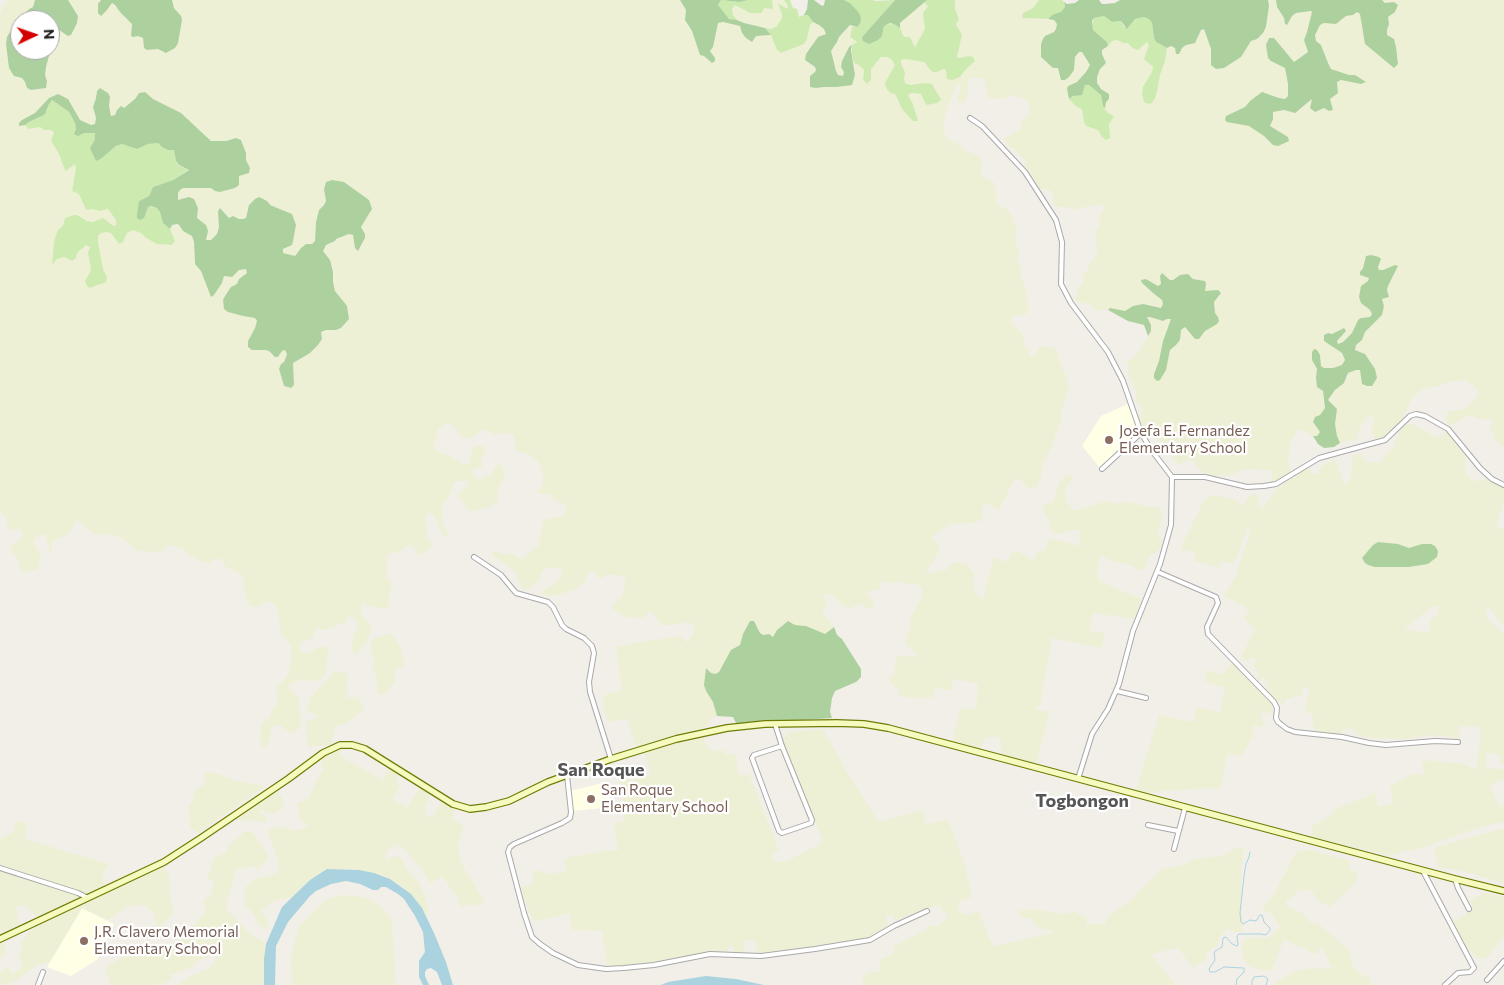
<!DOCTYPE html>
<style>
body{margin:0}
#map{position:relative;width:1504px;height:985px;overflow:hidden;background:#f2efe9;font-family:Commissioner,sans-serif}
canvas{display:block}
.north{position:absolute;left:10px;top:10px;width:50px;height:50px;box-sizing:border-box;background:#fff;border:1px solid #a7a7a7;border-radius:50%;rotate:87deg;font-size:14px;font-weight:700;line-height:20px;text-align:center;color:#222}
.north::after{content:'';display:block;margin:auto;width:18px;height:22px;background:#d40000;clip-path:polygon(50% 0,100% 100%,50% 72%,0 100%)}
</style>
<div id="map">
<canvas width="1504" height="985"></canvas>
<div class="north">N</div>
</div>
<script>
const ctx = document.querySelector('canvas').getContext('2d');
ctx.lineJoin = 'round';
function fill(path, color) { ctx.fillStyle = color; ctx.fill(path, 'evenodd'); }
const poly = rows => new Path2D(rows.map(r => 'M' + r).join(''));
function strokePath(path, color, width, dash) { ctx.strokeStyle = color; ctx.lineWidth = width; ctx.lineCap = dash ? 'butt' : 'round'; ctx.setLineDash(dash || []); ctx.stroke(path); }
function label(font, color, halo, rows, align = 'center') {
  ctx.font = font + ' Commissioner,sans-serif'; ctx.lineWidth = 4.5; ctx.setLineDash([]); ctx.textBaseline = 'middle'; ctx.strokeStyle = halo; ctx.fillStyle = color; for (const [text, x, y, turn = 0] of rows) {
    ctx.save(); ctx.translate(x, y); ctx.rotate((+turn || 0) * Math.PI / 180); ctx.textAlign = isNaN(turn) ? turn : align; if (halo) ctx.strokeText(text, 0, 0); ctx.fillText(text, 0, 0); ctx.restore();
  }
}
fill(poly([
 [1128,404,1140,434,1101,469,1082,446,1101,416],
 [606,782,612,807,573,811,570,791],
 [82,908,114,924,98,959,71,976,47,967]
]), '#ffffe5');
fill(poly([
 [11,0,35,0,33,7,24,20,20,20,20,28,11,30,6,44,9,68,17,77,22,78,31,90,42,89,47,81,45,75,46,67,49,56,56,42,54,30,56,28,65,34,71,35,77,23,78,16,68,0,101,0,98,4,107,10,112,3,132,24,131,31,143,38,147,50,158,49,178,43,182,20,181,16,174,8,172,0,680,0,686,11,687,24,692,31,700,55,704,56,712,63,715,58,710,51,713,47,718,23,723,22,740,26,742,33,746,38,752,42,756,36,771,35,775,46,781,53,804,44,807,39,810,25,813,22,819,25,824,29,827,34,818,37,806,54,808,63,815,67,816,70,810,76,810,86,816,88,824,87,837,87,851,85,855,75,854,63,859,65,864,70,863,79,871,80,870,69,873,65,878,62,881,57,887,57,891,59,895,65,886,83,890,93,895,94,898,104,917,113,908,95,911,93,941,99,935,87,917,83,910,85,905,83,904,79,905,72,901,64,901,60,905,59,924,62,929,69,937,72,943,69,965,70,975,61,968,56,957,58,962,35,956,24,959,19,955,9,955,0,1039,0,1033,8,1023,13,1023,18,1054,20,1057,24,1056,30,1054,33,1049,34,1041,57,1053,68,1058,68,1060,69,1059,75,1074,62,1075,57,1079,52,1082,52,1085,60,1090,65,1086,72,1077,82,1068,86,1067,89,1069,99,1082,109,1084,122,1086,126,1098,130,1102,137,1110,130,1108,113,1105,108,1106,92,1101,89,1097,83,1097,77,1100,69,1106,63,1102,54,1102,50,1112,41,1117,40,1123,43,1128,43,1132,48,1147,42,1149,45,1146,52,1148,63,1153,67,1152,103,1155,98,1157,91,1160,75,1165,61,1167,48,1171,46,1182,48,1186,45,1195,42,1201,30,1205,29,1211,49,1210,60,1224,68,1235,62,1251,41,1257,39,1261,34,1266,27,1269,6,1268,0,1276,0,1277,7,1284,19,1285,24,1290,22,1292,16,1296,13,1311,11,1312,12,1307,32,1304,40,1308,52,1294,62,1274,38,1269,38,1267,50,1268,58,1271,61,1285,68,1288,84,1288,96,1285,99,1279,98,1267,93,1250,101,1245,107,1226,116,1250,126,1264,136,1273,145,1283,134,1270,126,1273,119,1273,112,1284,110,1289,112,1305,106,1309,101,1313,99,1310,108,1318,110,1324,108,1329,110,1333,109,1330,99,1338,88,1337,82,1341,80,1347,81,1355,75,1349,75,1331,69,1328,63,1321,45,1316,41,1315,35,1320,25,1324,23,1342,20,1346,16,1353,15,1357,12,1361,14,1365,44,1375,52,1398,64,1387,35,1387,31,1389,24,1388,17,1392,14,1382,0,1504,0,1504,447,1493,439,1495,435,1493,432,1490,431,1490,427,1493,424,1494,420,1478,419,1476,417,1467,416,1454,424,1449,425,1447,421,1446,418,1448,411,1459,410,1466,407,1471,404,1477,396,1478,391,1472,384,1464,380,1448,382,1441,386,1427,388,1421,390,1411,400,1404,416,1399,423,1382,440,1377,440,1374,438,1372,431,1374,417,1368,416,1360,427,1357,439,1340,443,1337,436,1331,403,1328,400,1335,390,1346,380,1349,373,1356,370,1360,370,1361,381,1372,364,1365,354,1355,350,1356,345,1362,340,1365,332,1380,318,1384,306,1382,299,1386,298,1388,293,1388,286,1395,272,1395,265,1383,270,1379,270,1378,267,1381,259,1371,255,1366,256,1363,268,1360,272,1360,275,1369,278,1368,281,1364,284,1365,307,1370,310,1372,314,1370,317,1362,318,1358,320,1352,333,1343,342,1338,344,1337,341,1344,333,1340,329,1332,334,1336,349,1342,353,1345,360,1342,366,1333,368,1324,368,1321,366,1320,355,1314,365,1317,369,1316,381,1324,394,1323,400,1325,408,1315,425,1320,432,1317,436,1313,436,1301,429,1297,431,1290,444,1288,461,1291,472,1288,476,1272,484,1271,480,1272,472,1270,470,1244,469,1232,475,1212,476,1203,473,1193,461,1187,460,1179,465,1159,440,1145,435,1142,431,1137,417,1143,412,1141,406,1136,402,1136,390,1127,372,1130,369,1126,360,1131,360,1137,354,1151,331,1151,325,1147,317,1150,317,1159,320,1171,319,1163,341,1159,361,1156,369,1161,377,1166,370,1170,350,1176,345,1180,340,1181,330,1184,327,1195,339,1198,339,1218,317,1215,313,1214,302,1219,297,1204,291,1202,281,1193,279,1191,276,1173,280,1170,280,1166,276,1162,285,1158,286,1146,279,1141,280,1142,283,1153,293,1162,300,1163,304,1161,308,1143,304,1133,306,1125,311,1110,308,1102,311,1094,309,1089,304,1077,302,1075,300,1077,290,1083,282,1083,277,1092,260,1098,252,1095,237,1096,230,1099,225,1100,216,1104,208,1102,205,1099,204,1072,210,1064,207,1056,207,1053,201,1054,197,1050,190,1040,189,1024,165,1026,161,1013,149,1008,146,1004,138,1020,130,1021,121,1030,114,1028,103,1024,99,1013,95,1001,99,989,98,987,96,986,86,983,78,973,77,969,78,968,82,968,92,964,103,960,103,957,99,961,87,959,85,956,85,945,116,943,127,946,136,948,140,958,144,967,151,979,156,982,164,981,171,982,176,988,180,994,182,996,186,996,202,998,205,1008,210,1011,215,1012,221,1017,227,1015,241,1020,254,1016,260,1021,266,1020,274,1027,293,1028,309,1028,312,1023,316,1017,315,1013,317,1011,321,1012,326,1018,327,1018,332,1022,333,1023,336,1025,347,1030,349,1029,357,1033,356,1037,353,1039,348,1044,346,1054,348,1057,351,1060,363,1068,380,1069,388,1061,411,1061,422,1050,450,1043,464,1041,476,1037,486,1028,489,1020,479,1015,479,999,510,990,505,986,504,983,506,982,520,973,523,952,524,947,526,934,535,932,538,940,546,939,550,932,564,925,573,931,573,946,570,951,564,956,562,963,563,969,566,974,574,973,587,977,595,983,599,994,557,1007,562,1014,550,1034,560,1038,550,1043,552,1050,538,1082,546,1080,542,1080,532,1077,530,1072,530,1054,535,1051,533,1051,526,1042,506,1053,502,1059,483,1064,477,1072,474,1073,478,1066,488,1065,494,1066,500,1074,511,1106,501,1116,503,1131,502,1147,507,1160,507,1162,517,1158,534,1162,544,1159,550,1155,553,1151,553,1143,571,1127,564,1114,562,1100,555,1097,571,1099,581,1142,599,1134,619,1093,613,1090,630,1105,634,1102,648,1052,638,1040,706,1036,708,1038,711,1050,711,1036,765,999,756,1002,743,998,737,989,737,984,740,979,750,952,742,960,709,976,708,978,684,954,679,951,691,936,688,932,698,923,697,922,699,898,696,899,690,890,683,891,675,897,672,894,670,897,655,918,657,911,648,906,646,905,642,910,630,910,618,921,599,922,594,922,588,916,584,905,584,902,581,889,583,881,580,879,589,869,591,867,595,873,601,874,606,872,608,868,608,860,603,850,608,847,607,842,605,833,595,824,594,822,596,827,602,826,607,823,609,823,613,834,627,825,634,806,626,795,625,792,622,784,624,777,630,773,637,763,636,760,633,757,625,747,625,740,645,733,648,719,672,716,674,711,673,706,669,706,691,713,702,717,716,711,718,707,726,702,728,705,742,708,748,713,751,725,750,726,755,736,754,739,775,749,774,779,850,773,854,772,857,776,862,785,862,823,842,783,744,783,739,788,733,793,732,823,729,847,772,879,822,923,810,925,824,948,820,964,861,972,897,960,901,958,905,959,910,962,914,966,915,978,911,993,946,1054,933,1049,930,1039,928,1029,918,1022,918,1019,915,1019,911,1033,909,1064,914,1074,912,1087,918,1086,924,1105,924,1106,921,1112,913,1134,898,1136,894,1162,869,1183,865,1196,859,1222,856,1236,848,1244,847,1241,873,1242,893,1241,904,1243,931,1236,933,1227,928,1220,937,1217,946,1211,949,1206,954,1207,958,1193,968,1178,948,1151,954,1176,985,863,985,863,976,870,972,880,972,879,962,881,959,894,953,893,947,919,933,925,932,929,925,938,926,946,919,948,914,942,911,941,907,937,905,920,912,911,914,895,921,893,915,886,916,888,925,872,936,862,940,780,951,758,953,757,952,754,940,744,940,745,953,734,953,734,947,728,946,727,952,715,951,675,960,619,966,607,966,602,931,572,930,570,913,532,922,531,915,519,887,534,883,532,871,539,870,547,874,552,874,567,870,564,860,569,857,605,851,618,851,614,824,624,820,623,798,619,779,627,776,630,781,651,775,642,745,636,746,627,719,608,722,603,705,603,700,606,694,622,690,616,646,680,636,688,643,693,634,694,629,693,625,689,622,675,625,662,625,658,621,652,612,649,612,643,618,634,618,626,617,614,610,611,607,622,596,626,581,622,577,615,575,607,575,602,578,599,578,593,571,588,573,584,583,574,590,558,595,548,596,542,594,542,591,557,582,561,577,562,570,559,568,545,568,542,571,539,581,528,589,524,590,514,571,508,565,493,557,493,552,497,551,505,555,511,553,521,559,525,558,528,553,538,547,543,522,546,519,563,516,567,509,563,504,554,500,549,493,541,495,538,492,543,483,543,474,541,468,537,460,527,454,515,450,514,437,510,433,495,435,487,430,481,431,471,438,466,438,458,435,456,429,451,424,445,424,438,429,435,441,434,447,437,451,440,453,450,456,462,464,466,464,469,462,472,449,475,446,480,445,484,447,485,452,481,460,483,466,473,470,472,473,477,479,481,479,485,476,491,476,495,467,500,463,505,472,504,479,500,483,498,491,498,501,492,506,474,511,468,510,457,494,468,486,468,483,465,481,457,481,455,483,448,498,442,505,442,520,449,537,447,537,443,535,433,514,430,513,426,514,426,522,428,539,433,546,421,555,417,556,416,549,409,545,405,547,400,552,391,553,387,555,387,578,392,584,389,597,389,603,388,607,385,608,367,606,365,603,361,605,361,614,371,625,371,631,367,642,361,650,357,654,353,653,352,641,357,627,357,620,350,616,347,618,346,622,327,630,316,628,312,638,301,642,299,647,300,651,306,653,311,653,315,649,326,646,329,649,325,675,321,680,316,681,302,680,290,684,289,687,291,691,299,697,301,722,299,729,294,733,289,732,280,725,275,725,272,729,269,741,265,748,262,747,260,739,262,724,265,720,270,718,272,710,278,701,276,689,279,684,284,681,290,671,291,646,289,642,281,635,278,611,275,605,268,601,256,607,251,606,248,603,244,592,243,575,226,567,221,559,216,558,210,563,205,563,187,554,183,549,173,546,169,545,160,552,137,551,122,538,109,534,94,534,78,521,74,523,72,530,65,536,53,541,51,554,49,551,46,535,43,534,38,536,33,541,41,557,38,569,25,573,20,568,18,559,11,550,11,546,22,537,22,531,19,529,15,528,11,531,8,529,6,517,0,512,0,12,2,11,2,6,7,2],
 [97,91,110,97,109,106,111,116,115,115,117,110,124,108,135,99,137,95,145,92,153,99,181,113,211,141,226,141,236,138,241,140,246,153,246,160,250,168,246,174,239,176,235,188,220,192,215,191,211,188,184,188,181,189,178,193,178,200,191,197,194,199,197,218,202,222,206,240,211,240,217,234,219,227,218,211,220,208,229,218,243,219,246,218,249,206,252,201,270,205,289,212,293,241,292,245,283,249,282,253,295,256,301,248,307,244,312,244,315,241,316,222,319,210,324,205,326,201,324,185,329,180,344,182,369,200,369,214,360,227,365,234,365,238,361,248,353,235,349,234,336,239,335,241,326,245,323,251,330,260,333,272,333,282,334,288,342,301,349,319,341,328,336,330,326,330,321,332,322,339,318,345,310,353,293,363,294,379,291,388,283,386,279,369,286,357,287,354,285,349,282,351,280,355,273,355,266,350,256,350,250,336,255,329,257,321,255,318,243,316,228,312,223,300,227,292,237,284,239,278,247,273,246,269,242,268,236,273,224,276,222,283,214,295,209,294,201,271,195,264,193,238,190,234,183,231,179,225,172,225,170,229,172,245,157,244,146,238,141,233,135,230,129,231,122,242,117,242,111,233,106,232,101,233,98,236,98,242,103,269,107,277,96,286,90,288,85,281,91,270,88,258,90,247,86,244,77,253,72,261,64,257,57,259,52,264,54,248,63,221,77,215,87,221,94,222,107,220,114,226,116,225,116,220,108,209,100,211,92,209,89,210,84,207,79,194,76,192,73,184,76,168,75,164,66,170,64,168,59,154,53,145,52,137,55,132,50,130,47,131,40,127,28,129,25,125,20,126,22,120,35,113,46,101,78,116,80,120,91,125,95,124,96,118,93,107],
 [772,0,784,0,788,6,787,9,781,5,778,7,782,14,782,18,777,26,771,29,744,23,737,20,733,15,732,9,735,5,739,6,745,11,757,13,764,8,773,9],
 [924,3,928,6,923,13,925,29,915,47,912,41,904,37,900,28,900,23],
 [851,25,852,27,850,37,857,42,849,47,842,61,844,72,843,76,838,75,836,71,831,51,837,42,839,37],
 [1408,424,1415,425,1433,436,1440,437,1447,431,1464,451,1466,456,1465,472,1471,480,1479,481,1488,478,1504,487,1504,501,1496,526,1504,529,1504,625,1497,619,1490,608,1487,607,1485,611,1489,621,1504,633,1504,763,1500,763,1500,754,1486,753,1486,768,1502,769,1504,771,1504,779,1490,785,1499,806,1504,805,1504,822,1483,826,1419,849,1403,851,1391,856,1311,837,1311,829,1314,825,1334,813,1333,810,1337,808,1366,797,1375,792,1378,807,1393,803,1390,786,1413,774,1424,775,1422,760,1463,764,1476,770,1481,735,1479,727,1460,726,1459,738,1430,735,1407,739,1368,738,1357,735,1355,729,1343,729,1342,734,1319,734,1316,731,1312,723,1313,714,1305,712,1309,688,1303,687,1301,697,1295,696,1293,698,1286,699,1283,706,1279,701,1276,701,1272,705,1272,712,1269,714,1261,711,1261,715,1264,723,1261,728,1253,725,1252,738,1244,752,1240,756,1227,754,1220,790,1210,788,1160,791,1149,793,1136,790,1159,715,1193,722,1197,707,1220,712,1225,688,1204,681,1207,670,1223,675,1232,662,1263,695,1266,690,1268,681,1262,677,1259,682,1257,679,1259,672,1254,667,1256,659,1251,657,1248,661,1243,659,1242,655,1255,629,1244,619,1249,609,1224,596,1238,571,1238,567,1250,533,1249,523,1238,554,1233,564,1222,561,1219,568,1194,561,1196,553,1180,549,1203,502,1212,495,1216,495,1234,500,1240,503,1243,507,1248,497,1255,494,1259,497,1257,505,1262,508,1265,505,1277,488,1309,467,1311,472,1313,474,1319,473,1319,470,1322,465,1335,460,1345,485,1350,480,1352,469,1352,460,1354,455,1359,453,1362,454,1367,463,1379,462,1382,461,1387,452,1393,448,1401,428],
 [1378,542,1398,544,1409,548,1414,548,1418,545,1431,544,1437,557,1428,564,1419,566,1409,567,1392,567,1370,549,1373,545],
 [1432,606,1439,607,1437,615,1432,618,1430,621,1429,632,1404,630],
 [391,633,399,645,403,655,405,666,394,670,395,678,394,683,391,686,389,692,378,695,376,676,371,666,375,664,371,649,371,641,373,639],
 [334,672,347,673,348,677,347,686,348,698,357,697,365,709,351,720,344,724,335,726,331,745,307,747,306,722,317,718,315,714,308,712,307,707,310,698],
 [343,748,340,756,383,780,389,768,397,773,398,777,396,782,400,785,393,800,408,808,420,786,429,792,427,796,430,797,424,809,426,811,425,814,433,818,441,801,456,809,452,819,464,825,458,842,460,861,485,902,479,905,467,905,461,907,457,897,443,877,429,883,421,867,412,860,408,852,398,844,388,850,386,857,387,860,395,856,401,857,403,860,406,869,418,881,424,894,429,911,426,917,422,908,404,888,381,875,359,870,327,869,310,880,292,897,276,900,261,910,270,925,262,930,252,911,245,906,244,896,245,888,248,884,259,878,264,876,268,877,278,872,279,865,275,851,268,834,269,830,279,827,288,828,293,831,308,827,298,817,300,812,297,803,309,798,317,779,323,771,321,758],
 [208,772,219,774,236,781,265,786,198,833,190,828,189,806,193,800,195,790,203,785,205,781,204,774],
 [278,791,284,802,284,805,282,809,273,814,262,810,260,811,267,818,267,821,262,822,234,819],
 [17,820,25,823,27,826,25,839,108,864,103,874,104,884,108,888,158,864,164,867,169,875,170,897,174,910,173,915,166,920,158,932,155,916,152,911,144,905,126,907,113,917,107,920,82,908,50,962,37,965,15,981,5,985,1,985,0,973,6,966,13,974,23,966,19,959,19,956,23,947,21,943,31,930,41,921,28,908,19,905,16,907,19,924,7,930,1,935,7,954,0,958,0,839,9,834,12,834],
 [1504,828,1504,883,1469,873,1446,868,1438,868,1434,848],
 [244,831,252,832,261,843,267,854,267,859,261,868,257,869,252,866,236,870,227,902,226,908,250,934,261,940,266,944,264,959,264,985,177,985,193,975,210,968,217,957,212,955,197,962,191,968,170,975,171,979,168,982,159,985,110,985,110,981,106,972,106,967,149,940,152,944,161,947,176,941,185,936,191,927,198,922,199,918,205,914,206,909,203,902,205,897,210,897,214,882,207,879,213,861,215,857,226,852,227,847,239,837],
 [1311,850,1349,861,1350,863,1348,869,1357,872,1358,879,1348,890,1330,907,1317,900,1312,891,1306,890,1300,890,1292,897,1286,900,1286,902,1289,907,1301,912,1310,922,1319,924,1349,950,1353,967,1365,977,1368,975,1372,985,1272,985,1283,978,1295,971,1305,969,1332,968,1322,947,1319,949,1318,955,1284,940,1271,971,1261,970,1249,966,1243,958,1241,948,1242,942,1246,938,1267,938,1276,932,1280,927,1271,913,1261,909,1273,896,1296,852],
 [1487,893,1504,897,1504,936,1489,956,1479,959,1468,950,1453,922,1472,910,1474,907,1469,901,1481,894],
 [354,895,367,898,378,904,388,914,392,921,396,985,292,985,291,959,293,948,298,930,301,924,326,900,337,896]
]), '#eef0d5');
fill(poly([
 [721,0,740,2,748,0,772,0,773,9,764,8,762,13,750,13,735,5,732,9,733,15,737,20,732,20,726,17,718,5],
 [784,0,790,0,793,8,797,9,799,17,804,15,808,15,813,22,810,25,807,39,804,44,781,53,777,50,771,35,765,28,771,29,777,26,782,18,782,14,778,4,781,5,787,9,788,6],
 [844,0,873,0,875,1,895,0,862,37,882,36,884,25,894,24,900,28,904,37,910,37,915,47,925,29,923,13,928,6,924,3,927,0,955,0,955,9,959,19,956,24,962,35,957,57,959,58,968,56,973,57,975,61,965,70,960,77,952,80,947,79,946,70,943,69,937,72,932,72,924,62,905,59,901,60,901,64,905,72,904,79,905,83,910,85,923,83,932,84,941,99,940,101,937,103,927,105,925,103,921,94,911,93,908,95,913,104,918,121,913,121,902,109,895,94,890,93,887,89,885,83,895,65,891,59,887,57,881,57,871,69,871,80,867,84,863,79,864,70,859,65,854,63,852,55,852,45,857,42,850,37,852,27,857,27,860,24],
 [1039,0,1062,0,1064,2,1065,7,1061,13,1052,15,1048,19,1022,18,1023,13,1033,8],
 [1104,16,1112,22,1121,21,1124,27,1129,27,1131,23,1135,19,1144,17,1149,19,1152,23,1154,38,1156,42,1167,48,1165,61,1160,75,1157,91,1155,98,1152,103,1148,104,1144,102,1142,94,1143,87,1152,72,1153,67,1144,59,1149,45,1147,42,1138,50,1132,48,1128,43,1123,43,1117,40,1112,41,1108,46,1107,42,1093,30,1092,26,1094,18],
 [1085,85,1089,85,1099,92,1101,95,1103,106,1108,113,1114,116,1112,120,1109,124,1110,138,1106,140,1102,137,1098,130,1086,126,1084,122,1082,109,1077,107,1069,99,1083,90],
 [52,100,69,112,75,123,76,129,84,133,95,133,95,139,92,144,102,158,116,146,122,144,137,149,148,144,158,143,162,147,168,150,174,150,176,161,178,165,186,169,189,169,173,180,153,187,149,196,139,201,145,214,148,206,157,208,161,212,163,223,170,229,175,241,172,245,157,244,146,238,141,233,133,230,127,233,123,242,119,244,111,233,106,232,101,233,98,236,98,242,103,269,107,277,106,282,90,288,87,286,85,281,91,270,88,253,90,247,86,245,77,253,76,258,72,261,64,257,57,259,52,265,54,242,57,232,63,225,65,218,74,215,77,215,87,221,93,222,103,218,114,226,116,225,116,220,108,209,100,211,92,209,86,210,79,194,72,191,76,168,75,164,66,171,64,168,59,154,51,141,54,132,50,130,44,130,40,127,28,129,25,125,29,122,42,116,47,110,49,104]
]), '#cdebb0');
fill(poly([
 [35,0,68,0,78,16,77,23,71,35,68,36,56,28,54,30,56,36,56,42,49,56,46,67,45,75,47,81,46,88,31,90,27,88,25,82,22,78,14,76,9,68,6,44,7,37,11,30,20,28,20,50,50,50,50,20,24,20,26,13,29,9,33,7],
 [101,0,172,0,174,8,181,16,182,20,178,43,175,48,166,53,158,49,147,50,144,48,143,38,138,36,133,37,131,36,132,24,120,12,115,5,112,3,107,10,101,16,98,13,98,4],
 [680,0,748,0,740,2,721,0,718,5,729,19,737,20,744,23,765,28,771,35,756,36,752,42,746,38,742,33,740,26,723,22,718,23,713,47,710,51,715,58,715,61,712,63,704,56,700,55,692,31,685,20,686,10],
 [808,0,814,0,822,6,824,5,825,0,844,0,851,4,859,13,861,18,860,24,857,27,850,25,839,37,837,42,831,51,836,71,838,75,843,76,844,72,841,67,842,61,849,47,852,45,851,50,855,75,852,85,837,87,824,87,816,88,810,87,810,76,815,72,816,70,815,67,805,60,806,54,818,37,826,34,824,29,819,25,813,22,808,15,804,15,807,9],
 [895,0,927,0,900,23,900,28,894,24,890,23,884,26,882,36,878,40,869,44,863,41,862,37],
 [1079,0,1099,0,1102,4,1105,4,1115,3,1120,0,1268,0,1269,6,1266,27,1263,33,1257,39,1251,41,1241,57,1224,68,1216,69,1211,65,1211,49,1204,29,1201,30,1195,43,1186,45,1182,48,1179,54,1176,54,1175,48,1171,46,1167,48,1156,42,1154,38,1152,23,1149,19,1144,17,1135,19,1127,29,1121,21,1112,22,1104,16,1094,18,1092,21,1093,30,1107,42,1108,46,1102,50,1102,54,1106,63,1100,69,1097,77,1097,83,1101,89,1109,94,1109,99,1106,102,1105,108,1103,106,1101,95,1089,85,1085,85,1082,95,1073,96,1069,99,1067,89,1068,86,1077,82,1086,72,1090,65,1082,52,1079,52,1075,57,1074,70,1069,77,1065,80,1061,80,1058,68,1053,68,1041,57,1041,44,1043,39,1045,36,1054,32,1056,29,1057,24,1054,20,1048,19,1052,15,1061,12,1065,7,1064,2,1067,4,1075,3],
 [1276,0,1382,0,1385,3,1394,2,1398,5,1395,12,1388,17,1389,24,1387,30,1387,35,1394,39,1396,47,1398,64,1394,68,1365,44,1360,14,1357,12,1353,15,1346,16,1336,24,1324,23,1320,25,1315,35,1316,41,1321,45,1328,63,1331,69,1349,75,1355,75,1366,82,1361,84,1341,80,1337,82,1338,93,1330,99,1333,110,1329,111,1324,108,1315,112,1310,108,1312,99,1295,113,1284,110,1273,112,1273,119,1270,126,1288,137,1289,141,1278,146,1273,145,1264,136,1249,126,1227,122,1225,120,1226,116,1245,107,1250,101,1262,92,1279,98,1285,99,1288,96,1288,84,1285,68,1271,61,1268,58,1266,45,1269,38,1274,38,1294,62,1308,52,1304,40,1307,32,1312,12,1311,11,1296,13,1292,16,1287,25,1285,24,1284,18,1277,7],
 [100,88,108,93,110,97,109,106,111,116,115,115,117,110,121,106,124,108,135,99,139,93,145,92,153,99,181,113,211,141,226,141,236,138,241,140,246,153,246,160,250,168,249,173,239,176,239,185,235,188,220,192,215,191,211,188,184,188,181,189,178,193,178,200,189,197,194,199,198,208,197,218,206,225,208,231,206,240,211,240,217,234,219,227,218,211,220,208,229,218,233,216,239,219,243,219,246,218,249,205,255,199,259,197,267,201,270,205,292,214,296,225,293,241,292,245,283,249,283,253,295,256,301,248,306,244,312,244,315,241,316,222,319,210,324,205,326,201,324,189,326,182,332,180,344,182,369,200,372,209,361,227,365,234,365,238,358,251,355,248,353,235,349,234,336,239,335,241,326,245,323,251,330,260,333,272,333,282,335,291,347,306,349,319,341,328,336,330,326,330,321,332,322,339,318,345,310,353,293,363,294,385,291,388,284,386,279,369,281,364,284,362,286,357,287,354,285,350,282,351,278,357,275,357,269,351,266,350,252,350,248,347,248,341,255,328,257,321,255,318,243,316,228,312,224,309,223,300,225,296,231,287,237,284,239,279,247,273,246,269,239,270,232,277,224,276,222,283,214,295,211,297,201,271,195,264,194,242,192,236,183,231,179,225,177,224,172,225,170,229,163,223,160,212,157,208,151,206,148,207,144,218,140,220,137,218,137,214,139,201,149,196,153,187,173,180,189,170,179,165,176,161,174,150,168,150,162,147,158,143,148,144,137,149,122,144,116,146,102,158,96,161,90,148,95,139,95,133,84,133,78,136,74,134,76,129,75,123,69,112,52,100,49,104,45,114,42,116,29,122,25,125,19,126,19,123,22,120,35,113,49,98,58,94,68,99,80,120,91,125,95,124,96,118,93,107,96,98,97,91],
 [1371,255,1379,257,1381,259,1378,267,1379,270,1383,270,1395,265,1398,266,1388,286,1387,290,1389,297,1382,299,1384,306,1382,315,1365,332,1362,340,1356,345,1355,350,1365,354,1375,369,1377,378,1372,386,1367,386,1362,384,1360,370,1356,370,1348,373,1344,383,1335,390,1328,400,1337,409,1335,424,1337,436,1340,443,1334,447,1324,448,1318,444,1313,436,1317,436,1320,432,1313,422,1315,417,1320,415,1325,408,1323,391,1317,387,1316,378,1317,369,1312,360,1312,352,1314,349,1317,350,1320,355,1321,366,1324,368,1333,368,1342,365,1345,360,1342,353,1324,341,1324,335,1328,333,1332,334,1344,328,1346,331,1337,341,1338,344,1343,342,1352,333,1358,320,1361,318,1370,317,1372,314,1370,310,1361,303,1359,297,1361,286,1368,281,1369,278,1360,275,1360,272,1363,268,1366,256],
 [1162,273,1170,280,1173,280,1180,275,1188,274,1193,279,1205,281,1206,284,1205,291,1218,290,1221,293,1214,302,1215,313,1218,317,1219,321,1217,324,1205,331,1199,339,1195,339,1185,327,1181,330,1180,340,1176,345,1170,350,1166,370,1160,380,1157,381,1154,378,1154,374,1159,361,1163,341,1171,319,1167,319,1163,321,1150,317,1147,317,1151,325,1151,331,1148,336,1144,325,1128,321,1108,310,1110,308,1125,311,1133,306,1143,304,1161,308,1163,304,1162,300,1153,293,1142,283,1141,280,1146,279,1158,286,1161,284,1160,276],
 [1378,542,1398,544,1409,548,1422,544,1431,544,1435,546,1438,551,1437,557,1428,564,1409,567,1375,567,1368,565,1365,563,1362,558,1373,545],
 [750,621,754,621,760,633,763,635,769,634,773,637,777,630,788,621,795,625,806,626,825,634,834,627,837,635,842,639,861,669,861,677,856,682,835,691,832,698,830,712,832,718,743,724,736,723,733,717,717,716,713,702,706,691,704,685,706,668,711,673,715,674,719,672,731,650,740,645,743,634]
]), '#add19e');
fill(poly([
 [327,869,359,870,374,873,390,879,411,894,422,908,434,933,446,962,453,985,442,985,437,972,431,968,427,969,425,972,425,976,429,985,423,985,419,977,419,961,425,952,423,932,415,916,404,899,398,894,386,887,381,887,378,890,373,890,360,884,346,881,331,884,316,891,310,896,288,922,276,946,275,985,264,985,264,959,266,944,282,907,310,880],
 [706,976,736,979,764,985,661,985,668,982]
]), '#aad3df');
strokePath(poly([
 [1236,985,1237,979,1244,972,1244,968,1224,967,1215,972,1210,972,1209,969,1215,960,1214,952,1222,947,1223,938,1226,937,1231,943,1236,946,1238,945,1237,936,1239,934,1261,934,1266,935,1270,930,1270,928,1264,922,1262,915,1260,915,1256,921,1250,920,1243,924,1241,922,1240,913,1244,876,1246,864,1249,857,1250,852],
 [1252,985,1252,981,1254,977,1264,976,1268,979,1266,985]
]), '#aad3df', 1);
const street = poly([
 [970,118,982,126,1025,172,1056,220,1062,242,1061,284,1071,303,1108,352,1123,381,1141,433,1152,451,1172,477,1171,525,1160,564,1133,631,1119,684,1108,709,1092,734,1078,779],
 [1102,469,1141,433],
 [1172,477,1205,477,1247,487,1264,486,1276,484,1319,458,1385,440,1410,416,1416,414,1425,416,1448,429,1480,468,1492,479,1504,485],
 [474,557,501,575,516,593,548,602,553,607,562,625,566,629,584,638,592,646,594,653,589,682,590,692,611,759],
 [1158,572,1216,597,1218,603,1207,627,1208,634,1274,702,1277,708,1276,718,1278,722,1287,729,1295,732,1342,737,1369,743,1386,745,1435,741,1458,742],
 [1117,691,1146,698],
 [775,724,782,746,812,820,811,823,782,833,779,831,752,758,754,755,782,746],
 [567,775,571,812,570,818,562,823,514,844,510,847,508,852,524,913,532,937,540,944,553,953,578,965,606,969,624,968,654,965,710,954,761,956,815,949,870,940,894,926,927,911],
 [1148,825,1178,831],
 [1174,849,1185,808],
 [0,868,78,893,88,898],
 [1423,871,1474,968,1470,972,1458,973,1445,985],
 [1455,879,1458,888,1469,909],
 [1487,980,1504,961],
 [38,985,43,972]
]);
const secondary = poly([
 [0,939,164,862,201,838,288,779,323,753,340,745,352,745,365,749,453,804,470,809,486,807,509,801,548,782,611,759,676,739,727,728,765,724,837,723,864,724,888,728,1455,879,1504,891]
]);
strokePath(street, '#a9a9a9', 6);
strokePath(secondary, '#707d05', 8);
strokePath(street, '#fff', 4);
strokePath(secondary, '#f7fabf', 5.5);
for (const [x, y, r, color] of [
 [1109,440,5,"#8d6e63"],
 [591,799,5,"#8d6e63"],
 [84,941,5,"#8d6e63"]
]) { const dot = new Path2D(); dot.arc(x, y, r, 0, 2 * Math.PI); ctx.fillStyle = color; ctx.fill(dot); strokePath(dot, '#fff', 2); }
label('15px', '#785e54', '#fff', [
 ["Josefa E. Fernandez",1119,431],
 ["Elementary School",1119,448],
 ["San Roque",601,790],
 ["Elementary School",601,807],
 ["J.R. Clavero Memorial",94,932],
 ["Elementary School",94,949]
], 'left');
label('bold 18px', '#555', '#fff', [
 ["San Roque",601,770],
 ["Togbongon",1082,801]
]);
</script>
